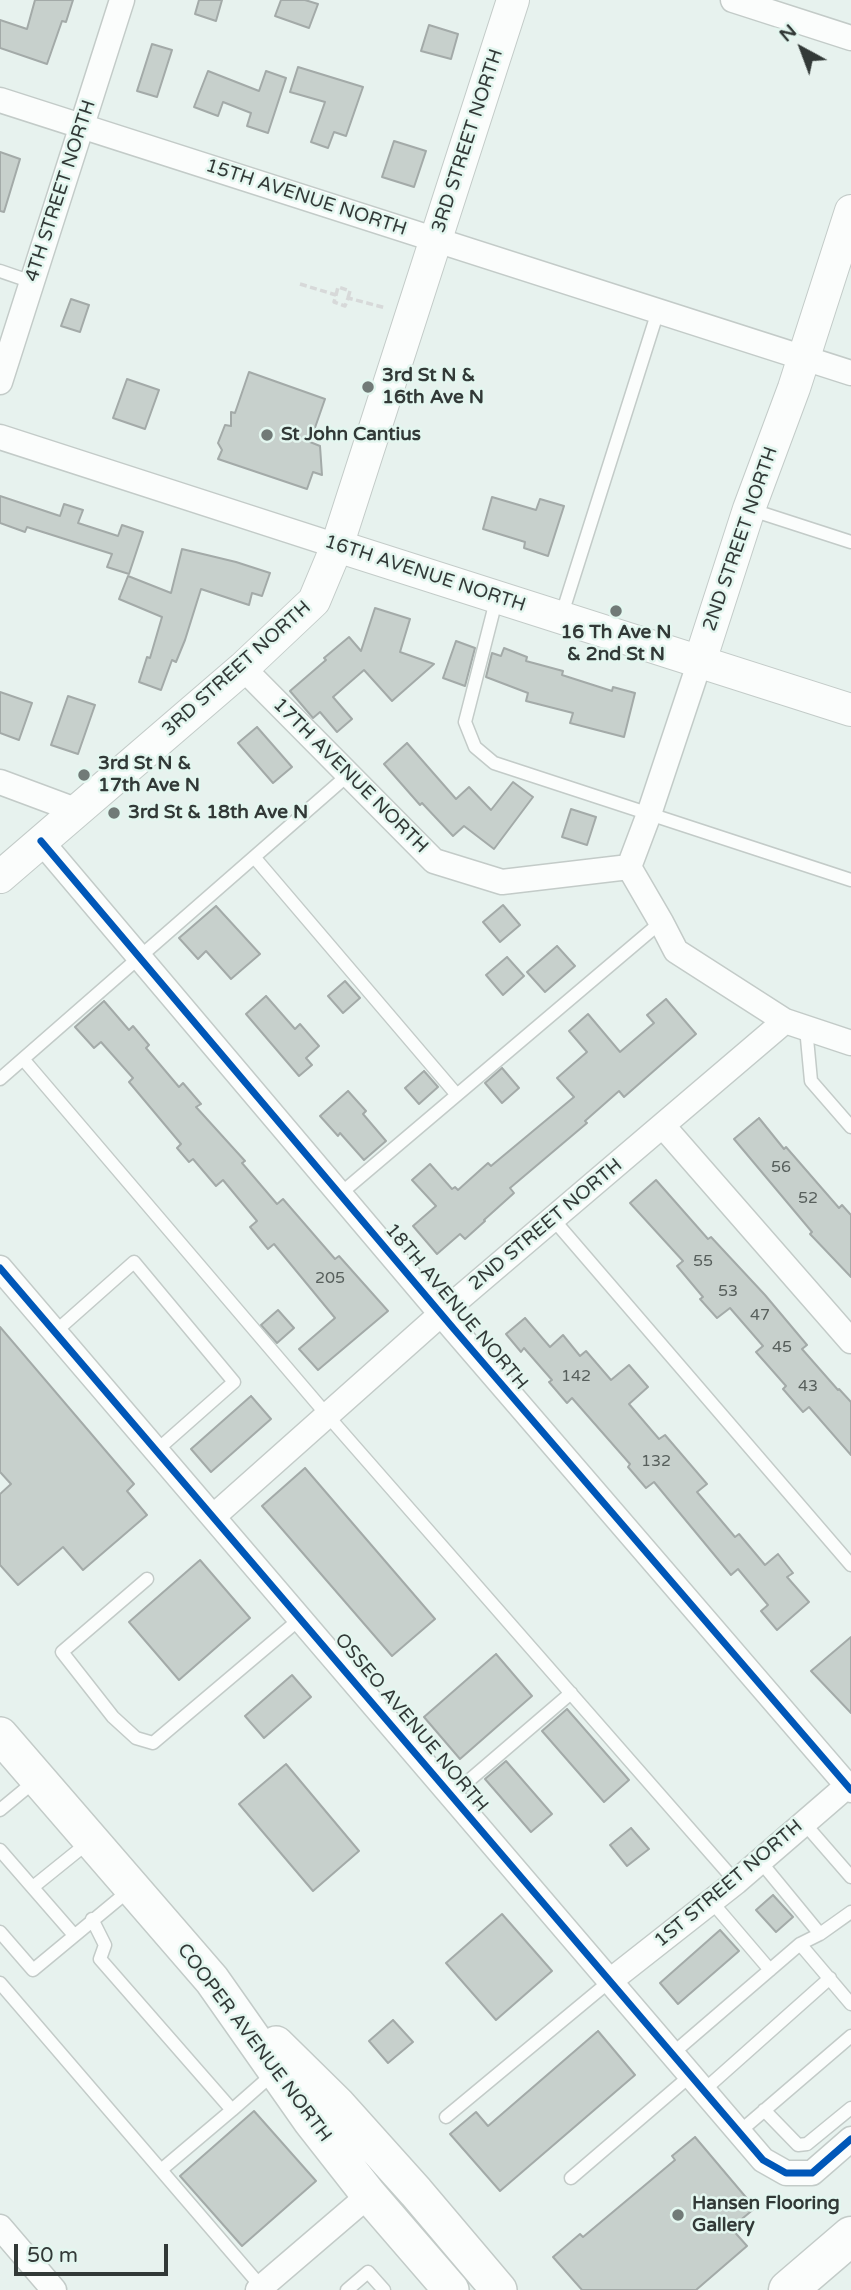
<!DOCTYPE html>
<style>
body{margin:0}
#map{position:relative;width:851px;height:2290px;overflow:hidden;background:#e7f2ee;font-family:"Varela Round",sans-serif}
canvas{display:block}
.north{position:absolute;left:767px;top:14px;width:70px;height:70px;-webkit-text-stroke:5px #e3f6ef;paint-order:stroke;rotate:319deg;font-size:19px;font-weight:700;line-height:28px;text-align:center;color:#323937}
.north::after{content:'';display:block;margin:auto;width:24px;height:32px;background:#323937;clip-path:polygon(50% 0,100% 100%,50% 72%,0 100%)}
.scale{position:absolute;left:14px;top:2244px;width:154px;height:32px;box-sizing:border-box;border:4px solid #323937;border-top:0;padding-left:9px;font-size:21px;line-height:24px;white-space:nowrap;color:#323937;-webkit-text-stroke:5px #e3f6ef;paint-order:stroke}
</style>
<div id="map">
<canvas width="851" height="2290"></canvas>
<div class="north">N</div>
<div class="scale">50 m</div>
</div>
<script>
const ctx = document.querySelector('canvas').getContext('2d');
ctx.lineJoin = 'round';
function fill(path, color) { ctx.fillStyle = color; ctx.fill(path, 'evenodd'); }
const poly = rows => new Path2D(rows.map(r => 'M' + r).join(''));
function strokePath(path, color, width, dash) { ctx.strokeStyle = color; ctx.lineWidth = width; ctx.lineCap = dash ? 'butt' : 'round'; ctx.setLineDash(dash || []); ctx.stroke(path); }
function label(font, color, halo, rows, align = 'center') {
  ctx.font = font + ' "Varela Round",sans-serif'; ctx.lineWidth = 5; ctx.setLineDash([]); ctx.textBaseline = 'middle'; ctx.strokeStyle = halo; ctx.fillStyle = color; for (const [text, x, y, turn = 0] of rows) {
    ctx.save(); ctx.translate(x, y); ctx.rotate((+turn || 0) * Math.PI / 180); ctx.textAlign = isNaN(turn) ? turn : align; if (halo) ctx.strokeText(text, 0, 0); ctx.fillText(text, 0, 0); ctx.restore();
  }
}
const building = poly([
 [35,0,73,0,66,22,62,21,47,64,0,48,0,20,27,29,35,0],
 [199,0,222,0,216,21,195,14,199,0],
 [281,0,305,0,318,4,309,28,275,16,281,0],
 [429,25,458,34,451,59,421,51,429,25],
 [152,44,172,50,157,97,137,91,152,44],
 [298,67,363,87,346,136,334,132,328,148,311,142,325,102,290,92,298,67],
 [208,71,259,91,266,71,286,78,268,133,247,126,251,113,223,102,218,116,194,107,208,71],
 [394,141,426,151,414,187,382,177,394,141],
 [0,152,20,159,4,212,0,211,0,152],
 [71,299,89,305,80,332,61,326,71,299],
 [249,372,325,399,310,442,320,446,322,475,313,472,307,489,218,459,222,450,218,443,225,425,231,426,231,412,235,413,249,372],
 [127,379,159,390,145,429,113,418,127,379],
 [0,496,60,516,64,504,83,510,78,523,118,536,122,525,143,532,129,574,107,567,112,554,27,527,25,532,0,523,0,496],
 [492,497,536,510,540,499,564,506,548,556,524,548,525,542,483,529,492,497],
 [182,549,236,562,270,573,262,596,252,593,249,605,201,589,185,640,176,662,172,660,161,690,139,682,147,657,150,658,162,617,119,599,128,576,171,593,182,549],
 [375,608,410,619,400,652,434,664,392,701,364,670,333,697,352,719,337,732,320,712,313,718,290,691,326,660,324,658,349,637,361,651,375,608],
 [456,641,475,648,465,686,443,678,456,641],
 [504,648,527,657,526,661,563,671,562,675,612,691,613,687,635,693,624,737,570,723,573,713,526,701,528,693,486,677,492,653,501,656,504,648],
 [0,692,32,703,19,740,0,733,0,692],
 [68,696,95,705,78,754,51,745,68,696],
 [257,727,292,767,273,783,238,743,257,727],
 [407,743,456,799,469,787,491,810,513,782,533,797,494,849,464,826,453,836,422,803,420,805,384,764,407,743],
 [571,809,596,817,587,845,562,837,571,809],
 [503,905,520,925,500,942,483,922,503,905],
 [216,906,260,954,231,979,206,951,198,959,179,938,216,906],
 [557,946,575,966,545,992,527,972,557,946],
 [507,957,524,976,503,995,486,975,507,957],
 [345,981,360,998,343,1013,328,996,345,981],
 [266,996,295,1029,300,1024,319,1046,306,1058,312,1065,299,1076,246,1014,266,996],
 [666,999,696,1034,624,1097,619,1091,585,1121,587,1123,510,1188,514,1193,484,1220,485,1221,465,1239,460,1234,437,1254,413,1226,436,1206,412,1180,430,1164,452,1189,455,1187,458,1190,488,1163,491,1166,574,1097,557,1078,587,1052,569,1031,588,1014,620,1052,654,1023,647,1015,666,999],
 [104,1001,129,1030,133,1026,149,1045,146,1048,179,1087,183,1083,201,1104,196,1107,245,1161,242,1163,277,1204,283,1199,335,1259,339,1256,388,1311,318,1370,299,1349,335,1318,274,1244,268,1249,250,1227,257,1221,223,1180,216,1186,193,1159,189,1162,177,1148,181,1144,129,1082,133,1078,101,1042,94,1048,75,1027,104,1001],
 [502,1068,519,1088,502,1103,485,1083,502,1068],
 [424,1071,438,1087,419,1104,405,1088,424,1071],
 [348,1091,366,1111,363,1114,386,1141,364,1160,340,1133,338,1136,320,1116,348,1091],
 [759,1118,784,1149,786,1147,839,1208,842,1205,851,1215,851,1277,810,1234,812,1232,734,1139,759,1118],
 [656,1180,708,1239,711,1237,765,1295,807,1345,802,1349,838,1390,839,1389,851,1402,851,1455,809,1407,803,1412,783,1389,786,1386,756,1352,763,1346,730,1308,717,1318,700,1299,703,1297,677,1266,683,1261,630,1203,656,1180],
 [278,1310,294,1328,277,1343,261,1325,278,1310],
 [525,1318,550,1347,563,1335,580,1356,586,1351,611,1380,629,1365,648,1387,629,1404,659,1439,665,1435,707,1484,697,1492,735,1537,739,1534,765,1565,778,1554,793,1573,787,1577,809,1602,777,1630,761,1611,768,1605,738,1569,731,1575,654,1482,646,1488,628,1467,630,1464,572,1398,567,1403,549,1382,552,1380,524,1348,521,1352,506,1334,525,1318],
 [0,1327,134,1484,127,1491,147,1515,83,1570,63,1547,18,1585,0,1565,0,1494,11,1484,0,1472,0,1327],
 [251,1396,271,1419,211,1472,191,1449,251,1396],
 [305,1468,435,1619,392,1656,262,1506,305,1468],
 [200,1560,250,1618,179,1680,129,1622,200,1560],
 [851,1637,851,1713,811,1671,851,1637],
 [496,1654,532,1696,460,1759,424,1717,496,1654],
 [292,1675,311,1697,264,1738,245,1716,292,1675],
 [567,1709,629,1780,604,1802,542,1731,567,1709],
 [506,1761,552,1814,531,1832,485,1779,506,1761],
 [286,1764,359,1851,313,1891,239,1804,286,1764],
 [631,1828,649,1849,627,1866,610,1845,631,1828],
 [773,1895,793,1917,776,1932,756,1910,773,1895],
 [502,1914,552,1971,496,2020,446,1963,502,1914],
 [720,1930,739,1951,678,2004,660,1983,720,1930],
 [393,2020,413,2042,388,2063,369,2041,393,2020],
 [598,2031,635,2075,500,2191,450,2134,476,2112,488,2126,598,2031],
 [254,2111,316,2181,242,2246,180,2176,254,2111],
 [695,2137,755,2208,731,2228,747,2246,696,2290,582,2290,553,2257,580,2234,583,2237,675,2160,672,2156,695,2137]
]);
fill(building, '#c7d0cc');
strokePath(building, '#a3aaa8', 2);
const service = poly([
 [0,271,32,282],
 [749,509,851,542],
 [497,597,465,722,475,747,494,763,851,880],
 [561,617,658,311],
 [254,857,457,1095],
 [806,1028,811,1081,851,1127],
 [23,1059,327,1415,736,1882],
 [0,1079,348,775],
 [340,1194,661,922],
 [553,1219,851,1565],
 [55,1332,134,1262,234,1382,157,1450],
 [147,1579,62,1652,113,1717,136,1738,153,1743,301,1618],
 [452,1795,571,1693],
 [0,1810,35,1781],
 [804,1823,851,1877],
 [0,1850,74,1935],
 [760,1861,820,1934],
 [33,1887,90,1841],
 [711,1901,770,1970],
 [92,1919,105,1945,100,1959,232,2110,161,2170],
 [0,1932,33,1970,132,1888],
 [800,1944,851,2004],
 [0,1983,264,2290],
 [672,2054,800,1944,820,1934,851,1912],
 [703,2091,830,1978],
 [232,2110,274,2073],
 [764,2110,798,2145,807,2144,851,2108],
 [446,2117,610,1981],
 [738,2133,851,2036],
 [571,2178,690,2076],
 [347,2290,368,2272,384,2290]
]);
const minor = poly([
 [733,0,851,38],
 [0,100,851,373],
 [0,382,122,0],
 [0,437,337,546],
 [243,668,434,861,502,882,629,867],
 [0,782,78,811],
 [41,841,453,1328,851,1790],
 [629,867,661,922,676,951,785,1021,851,1043],
 [629,867,649,814,700,661],
 [663,1126,851,1341],
 [0,1268,763,2160,786,2173,812,2173,851,2139],
 [214,1516,441,1314,785,1021],
 [610,1981,736,1882,847,1786],
 [0,2227,54,2290],
 [258,2290,369,2195]
]);
const tertiary = poly([
 [337,546,851,710],
 [700,661,749,509,794,388,851,211],
 [0,877,243,668,314,601,337,546,513,0]
]);
const secondary = poly([
 [0,1735,212,1980,311,2121,369,2195,451,2290],
 [276,2044,337,2104,416,2192,499,2290]
]);
const trunk = poly([
 [788,2290,851,2236]
]);
strokePath(service, '#c3cbc8', 15);
strokePath(minor, '#c3cbc8', 27);
strokePath(tertiary, '#c3cbc8', 34);
strokePath(secondary, '#c3cbc8', 38);
strokePath(trunk, '#c3cbc8', 41);
strokePath(poly([
 [300,284,336,295,334,302,345,306,348,298,386,308],
 [336,295,338,287,350,291,348,298]
]), '#d7d9d9', 3.5, [7, 3.5]);
strokePath(service, '#fbfdfc', 12);
strokePath(minor, '#fbfdfc', 24);
strokePath(tertiary, '#fbfdfc', 32);
strokePath(secondary, '#fbfdfc', 35);
strokePath(trunk, '#fbfdfc', 38);
strokePath(poly([
 [41,841,453,1328,851,1790],
 [0,1268,763,2160,786,2173,812,2173,851,2139]
]), '#0057b8', 7);
for (const [x, y, r, color] of [
 [368,387,7,"#717a77"],
 [267,435,7,"#717a77"],
 [616,611,7,"#717a77"],
 [84,775,7,"#717a77"],
 [114,813,7,"#717a77"],
 [678,2215,7,"#717a77"]
]) { const dot = new Path2D(); dot.arc(x, y, r, 0, 2 * Math.PI); ctx.fillStyle = color; ctx.fill(dot); strokePath(dot, '#e3f6ef', 2.5); }
label('16px', '#575f5c', null, [
 ["56",781,1168],
 ["52",808,1199],
 ["55",703,1262],
 ["205",330,1279],
 ["53",728,1292],
 ["47",760,1316],
 ["45",782,1348],
 ["142",576,1377],
 ["43",808,1387],
 ["132",656,1462]
]);
label('19px', '#323937', '#e3f6ef', [
 ["3RD STREET NORTH",468,141,-72],
 ["4TH STREET NORTH",61,191,-72],
 ["15TH AVENUE NORTH",306,198,18],
 ["2ND STREET NORTH",741,539,-71],
 ["16TH AVENUE NORTH",425,574,18],
 ["3RD STREET NORTH",237,669,-42],
 ["17TH AVENUE NORTH",350,776,45],
 ["2ND STREET NORTH",546,1225,-40],
 ["18TH AVENUE NORTH",456,1307,50],
 ["OSSEO AVENUE NORTH",411,1723,50],
 ["1ST STREET NORTH",729,1884,-40],
 ["COOPER AVENUE NORTH",254,2043,53]
]);
label('bold 19px', '#323937', '#e3f6ef', [
 ["3rd St N &",382,376],
 ["16th Ave N",382,398],
 ["St John Cantius",281,435],
 ["16 Th Ave N",616,633,"center"],
 ["& 2nd St N",616,655,"center"],
 ["3rd St N &",98,764],
 ["17th Ave N",98,786],
 ["3rd St & 18th Ave N",128,813],
 ["Hansen Flooring",692,2204],
 ["Gallery",692,2226]
], 'left');
</script>
